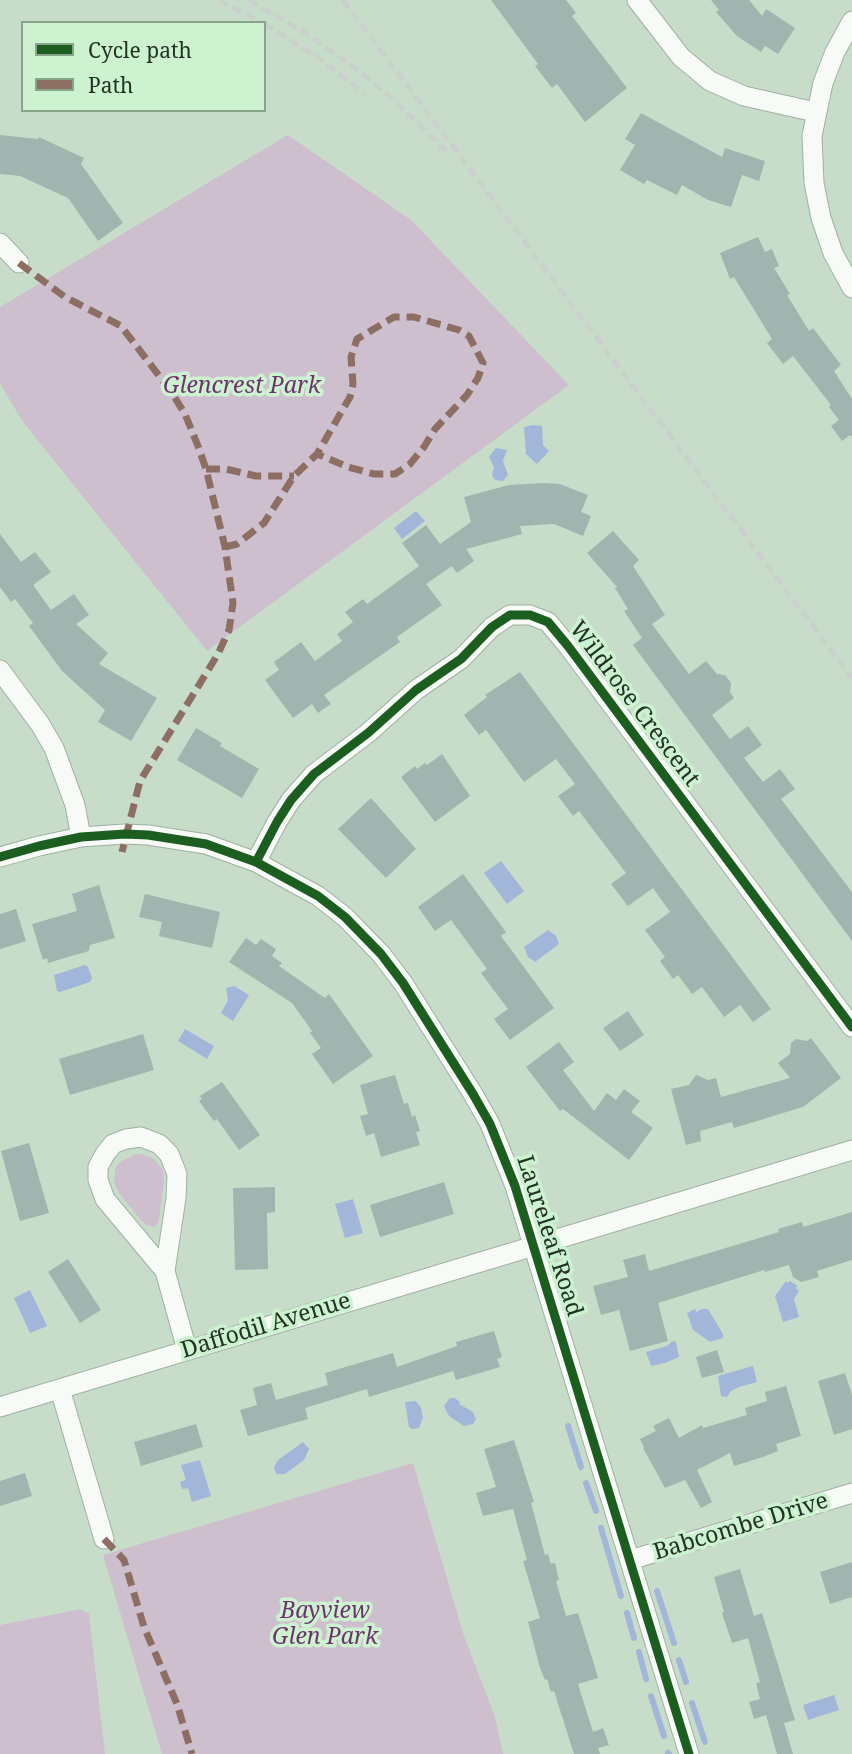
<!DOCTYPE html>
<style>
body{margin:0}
#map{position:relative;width:852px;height:1754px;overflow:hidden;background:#c7ddca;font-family:"Noto Serif",serif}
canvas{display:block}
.legend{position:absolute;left:21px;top:21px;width:245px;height:91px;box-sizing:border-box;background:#ccf2d0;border:2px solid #88a58c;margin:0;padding:9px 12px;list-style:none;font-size:21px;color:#233225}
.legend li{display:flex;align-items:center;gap:14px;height:35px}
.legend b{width:35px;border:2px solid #88a58c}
</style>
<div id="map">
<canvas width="852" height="1754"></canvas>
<ul class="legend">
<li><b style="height:9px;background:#1b5e20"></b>Cycle path</li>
<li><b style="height:9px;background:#8d6e63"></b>Path</li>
</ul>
</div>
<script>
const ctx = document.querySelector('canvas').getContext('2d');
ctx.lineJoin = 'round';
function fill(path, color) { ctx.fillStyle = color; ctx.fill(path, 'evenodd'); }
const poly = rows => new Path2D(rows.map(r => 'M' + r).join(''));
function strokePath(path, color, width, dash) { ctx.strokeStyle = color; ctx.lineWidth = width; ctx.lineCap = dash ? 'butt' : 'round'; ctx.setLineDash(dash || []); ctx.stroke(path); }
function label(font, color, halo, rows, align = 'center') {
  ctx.font = font + ' "Noto Serif",serif'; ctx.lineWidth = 7; ctx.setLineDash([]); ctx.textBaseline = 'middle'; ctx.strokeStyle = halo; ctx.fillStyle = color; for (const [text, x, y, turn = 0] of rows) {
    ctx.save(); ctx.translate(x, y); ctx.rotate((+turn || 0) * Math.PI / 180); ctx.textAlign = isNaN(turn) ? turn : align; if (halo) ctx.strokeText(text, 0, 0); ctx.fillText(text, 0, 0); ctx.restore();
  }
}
fill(poly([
 [288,135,411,220,569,385,207,651,23,422,0,384,0,307],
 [135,1154,141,1154,153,1158,163,1170,164,1181,159,1220,155,1227,146,1225,140,1219,119,1193,114,1182,115,1169,119,1163],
 [413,1463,463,1633,495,1717,503,1754,162,1754,103,1555],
 [81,1609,89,1614,105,1754,0,1754,0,1625]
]), '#cebfce');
fill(poly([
 [533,425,542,426,543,445,549,451,537,464,526,454,524,427],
 [496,448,507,450,503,461,508,475,503,481,495,480,492,475,494,467,489,457],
 [416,511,425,521,402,539,394,528],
 [501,861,524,891,507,904,484,873],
 [548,930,556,936,559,944,535,962,528,957,524,947],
 [85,965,88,967,92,978,90,982,60,992,57,991,54,975],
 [234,986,249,995,233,1021,221,1013,228,1000,226,988],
 [185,1029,214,1046,207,1059,178,1041],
 [353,1199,363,1233,345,1238,335,1204],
 [786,1281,788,1283,790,1281,798,1286,796,1288,799,1291,794,1299,799,1317,783,1322,775,1296],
 [30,1290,47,1326,30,1333,14,1298],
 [695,1309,696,1312,702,1309,708,1309,723,1334,723,1338,710,1342,693,1330,687,1313],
 [672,1341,676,1342,679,1357,665,1363,651,1366,646,1352,667,1346],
 [753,1366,757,1382,739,1387,731,1391,727,1397,721,1396,718,1376],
 [450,1398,455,1398,460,1402,459,1404,473,1412,476,1419,473,1424,464,1426,449,1416,444,1406],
 [416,1401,421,1408,423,1418,419,1428,412,1429,409,1427,405,1402],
 [303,1442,309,1449,304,1460,285,1474,276,1474,274,1467,278,1460],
 [200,1460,211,1496,192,1502,188,1488,182,1489,180,1482,186,1480,181,1465],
 [834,1695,839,1710,808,1720,803,1705]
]), '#a1b6d9');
strokePath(poly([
 [568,1426,581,1467],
 [586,1483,596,1511],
 [601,1528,621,1596],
 [657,1591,674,1643],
 [627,1613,634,1638],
 [639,1652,646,1679],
 [679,1660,686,1682],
 [651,1696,664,1736],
 [692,1703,705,1742],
 [668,1753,669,1754]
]), '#a1b6d9', 6);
fill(poly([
 [491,0,566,0,576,13,572,16,627,88,585,122,557,84,552,88,535,66,538,64],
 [711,0,749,0,762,16,766,9,795,28,778,54,765,46,761,52,737,36,716,12,719,10],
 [641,113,722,157,725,148,765,161,759,181,742,175,731,207,708,200,682,185,677,195,647,180,644,184,620,170,635,145,625,139],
 [0,135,38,139,39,137,84,158,81,164,123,223,98,241,68,198,20,176,0,174],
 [758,237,765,252,772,249,779,266,774,268,790,294,787,295,809,331,813,328,841,365,834,371,852,399,852,437,850,435,842,441,831,426,839,420,829,407,831,405,793,356,783,364,767,343,772,339,734,277,730,279,720,253],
 [546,483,560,484,588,495,581,512,591,516,583,536,554,524,520,526,522,534,466,549,474,561,457,573,452,566,426,584,442,605,397,637,400,642,324,695,331,704,318,713,312,704,293,718,265,680,279,670,274,662,301,642,315,661,342,641,337,634,353,622,345,612,363,599,367,604,419,566,402,543,426,525,440,544,471,522,464,497,509,485],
 [613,531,639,560,633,566,665,615,652,624,689,674,706,661,717,674,725,675,731,683,730,692,734,698,712,715,730,739,748,726,762,745,744,758,763,782,780,769,795,789,781,799,852,892,852,941,633,645,642,638,624,611,628,609,615,588,617,587,587,553],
 [0,534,21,562,35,552,51,572,33,585,51,610,74,594,89,615,76,624,108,653,99,664,157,698,131,741,98,722,105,710,62,671,29,626,33,623,15,599,11,602,0,587],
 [520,672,771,1009,753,1022,740,1005,724,1017,702,987,692,994,678,975,673,979,660,961,665,957,645,930,670,912,653,888,628,906,611,884,626,873,579,811,573,816,558,796,575,784,556,759,524,782,486,730,479,735,464,715,487,697,485,695],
 [196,728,222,743,220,746,259,769,242,798,177,760],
 [442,754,470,796,435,822,401,777,415,766,417,769,425,763,427,765],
 [371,798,416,849,386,878,338,829],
 [463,874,506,932,501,936,554,1008,510,1040,494,1019,508,1009,481,973,487,969,451,920,435,931,418,907],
 [99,885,115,938,90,945,89,951,75,955,48,963,47,958,43,960,32,924,77,911,72,894],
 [145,894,220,912,212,948,159,936,162,922,139,917],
 [16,909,26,941,0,949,0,914],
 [246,938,256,945,261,939,276,949,272,956,282,963,279,966,325,998,329,994,373,1056,333,1084,312,1054,321,1048,310,1033,312,1031,292,1003,229,962],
 [628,1011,644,1035,620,1051,603,1028],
 [143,1034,154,1070,70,1095,59,1059],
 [811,1038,841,1078,803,1107,734,1128,732,1122,700,1131,701,1141,686,1145,671,1089,689,1085,696,1075,708,1080,716,1078,721,1097,790,1078,778,1063,790,1054,791,1043,796,1039,807,1041],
 [559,1042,574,1062,563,1070,594,1111,607,1093,616,1100,624,1089,640,1101,631,1112,653,1128,629,1160,563,1109,560,1111,526,1067],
 [395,1075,404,1104,408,1103,412,1117,415,1115,420,1131,416,1132,420,1145,381,1157,374,1133,366,1136,360,1116,368,1114,360,1085],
 [222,1082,260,1135,239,1150,217,1119,214,1121,199,1101,202,1099,200,1096],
 [29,1143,49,1213,20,1221,1,1151],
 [444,1182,454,1214,380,1237,370,1205],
 [275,1187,275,1212,267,1213,268,1269,235,1270,233,1188],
 [852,1212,852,1260,817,1271,819,1277,801,1282,793,1277,789,1265,765,1272,764,1270,658,1303,668,1341,630,1351,619,1310,601,1315,593,1286,628,1277,623,1260,645,1254,649,1271,779,1232,778,1229,802,1222,803,1227],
 [68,1259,101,1310,80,1323,48,1272],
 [494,1331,502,1357,497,1359,500,1367,456,1380,453,1371,369,1397,367,1389,305,1408,308,1419,248,1436,240,1410,257,1405,253,1388,271,1383,276,1400,328,1385,325,1373,393,1353,397,1367,457,1346,456,1342],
 [717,1350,724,1372,702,1378,696,1357],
 [845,1373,852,1395,852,1429,834,1435,818,1381],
 [786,1386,801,1436,776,1444,778,1451,763,1457,734,1466,730,1453,697,1470,712,1502,701,1508,685,1480,665,1488,643,1448,644,1447,640,1439,656,1431,653,1426,669,1418,679,1438,702,1425,703,1428,747,1415,745,1408,767,1401,765,1392],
 [196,1424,203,1447,141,1466,134,1442],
 [514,1440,534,1502,531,1503,545,1555,548,1554,551,1564,555,1563,559,1580,556,1581,566,1616,578,1613,593,1661,598,1678,578,1684,593,1732,603,1728,609,1745,598,1748,600,1754,574,1754,554,1691,551,1692,547,1679,545,1680,540,1668,528,1622,540,1618,523,1561,527,1560,513,1509,483,1516,476,1493,496,1487,484,1449],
 [25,1473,32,1496,0,1506,0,1481],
 [852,1562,852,1597,830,1604,820,1572],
 [740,1569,754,1616,762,1613,795,1720,784,1723,793,1754,777,1754,766,1715,754,1719,749,1702,760,1699,756,1683,760,1682,748,1638,732,1643,722,1613,724,1612,714,1577]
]), '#a0b5af');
const minor = poly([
 [637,0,681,57,710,81,744,96,815,112],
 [852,21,835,52,823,83,812,136,814,183,821,218,833,253,852,288],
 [0,243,19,263],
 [0,670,40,724,54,748,75,805,81,837],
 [0,857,39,846,81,837,125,834,148,835,206,844,256,862,318,896,345,917,381,954,403,983,473,1094,490,1124,515,1186,689,1754],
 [256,862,277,822,291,800,314,774,368,733,416,690,461,659,492,627,510,615,530,615,548,622,568,646,852,1027],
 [165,1271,105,1199,98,1180,98,1167,105,1154,113,1144,126,1139,141,1137,159,1144,169,1154,177,1174,176,1198,165,1271,187,1350],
 [60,1389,104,1539],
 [0,1407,852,1150],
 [630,1560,852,1493]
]);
strokePath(minor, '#9fb0a2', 21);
strokePath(minor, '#f7faf7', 19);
strokePath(poly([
 [219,0,262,23],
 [249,0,309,35,366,76,415,120,450,155],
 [343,0,852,678],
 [264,24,319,58,365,94]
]), '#cad0cb', 5, [10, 5]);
strokePath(poly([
 [19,263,65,297,121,326,170,390,185,414,198,446,206,469,225,547,233,603,229,630,218,654,140,781,122,852],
 [206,469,226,469,256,476,294,476],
 [225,547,237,544,264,523,294,476,317,454,350,397,353,384,351,357,357,339,394,317,414,317,459,330,469,336,483,363,478,378,467,395,435,429,424,447,410,464,395,474,374,474,348,467,317,454],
 [104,1539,124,1560,144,1627,177,1704,192,1754]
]), '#8d6e63', 7, [14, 7]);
strokePath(poly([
 [0,857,39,846,81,837,125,834,148,835,206,844,256,862,318,896,345,917,381,954,403,983,473,1094,490,1124,515,1186,689,1754],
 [256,862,277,822,291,800,314,774,368,733,416,690,461,659,492,627,510,615,530,615,548,622,568,646,852,1027]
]), '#1b5e20', 9);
label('italic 23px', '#6f336e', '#ccf2d0', [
 ["Glencrest Park",242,386],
 ["Bayview",325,1611],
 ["Glen Park",325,1637]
]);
label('23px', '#233225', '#ccf2d0', [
 ["Wildrose Crescent",634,704,53],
 ["Laureleaf Road",549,1236,72],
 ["Daffodil Avenue",266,1326,-17],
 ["Babcombe Drive",741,1527,-17]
]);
</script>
